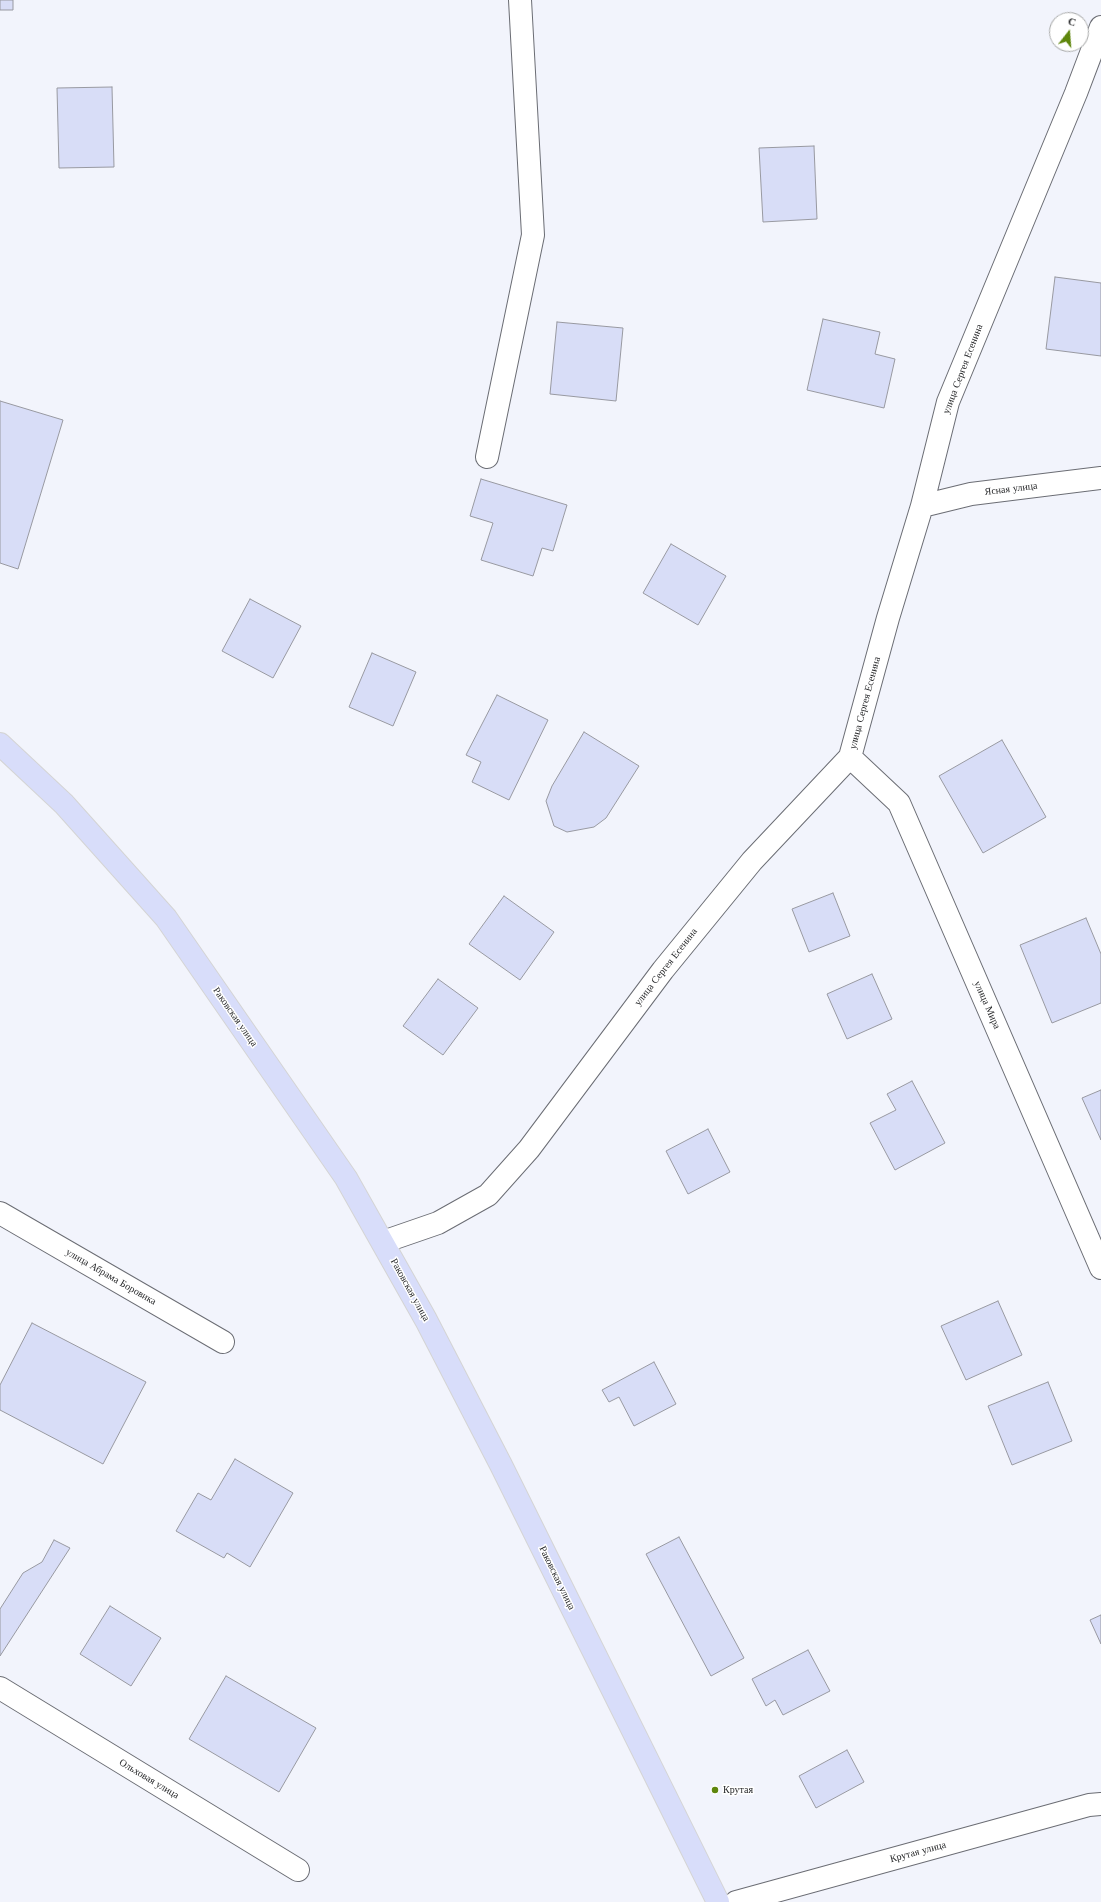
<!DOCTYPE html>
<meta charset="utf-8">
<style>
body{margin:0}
#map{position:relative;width:1101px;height:1902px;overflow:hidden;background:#f2f4fc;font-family:"Libre Baskerville",serif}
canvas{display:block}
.north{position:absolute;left:1049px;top:12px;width:40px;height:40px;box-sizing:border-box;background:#fff;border:1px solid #a8a9a9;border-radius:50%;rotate:17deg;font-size:11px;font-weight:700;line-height:16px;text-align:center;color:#262729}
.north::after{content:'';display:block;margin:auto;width:14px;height:18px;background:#5e860c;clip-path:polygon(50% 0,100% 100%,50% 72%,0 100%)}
</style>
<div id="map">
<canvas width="1101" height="1902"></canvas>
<div class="north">С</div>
</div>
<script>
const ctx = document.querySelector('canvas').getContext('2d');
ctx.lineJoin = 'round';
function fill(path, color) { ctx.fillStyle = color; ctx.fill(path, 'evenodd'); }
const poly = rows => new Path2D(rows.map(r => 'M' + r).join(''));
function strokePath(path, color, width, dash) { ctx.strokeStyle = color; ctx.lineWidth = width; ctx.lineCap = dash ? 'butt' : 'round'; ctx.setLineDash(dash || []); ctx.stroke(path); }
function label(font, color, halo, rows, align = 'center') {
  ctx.font = font + ' "Libre Baskerville",serif'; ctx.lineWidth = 3; ctx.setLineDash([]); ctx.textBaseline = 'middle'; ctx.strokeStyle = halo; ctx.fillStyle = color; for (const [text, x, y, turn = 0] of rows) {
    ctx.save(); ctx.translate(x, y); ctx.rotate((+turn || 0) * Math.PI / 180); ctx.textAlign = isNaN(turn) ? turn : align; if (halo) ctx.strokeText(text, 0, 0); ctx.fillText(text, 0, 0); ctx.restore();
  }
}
const building = poly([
 [0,0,13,0,13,10,0,10,0,0],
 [112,87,114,167,59,168,57,88,112,87],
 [814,146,817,219,763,222,759,148,814,146],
 [1055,277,1101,283,1101,356,1046,349,1055,277],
 [823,319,880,332,875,354,895,359,884,408,807,390,823,319],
 [557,322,623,328,616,401,550,394,557,322],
 [0,401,63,420,18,569,0,563,0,401],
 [481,479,567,505,553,551,542,548,533,576,481,560,493,523,470,516,481,479],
 [671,544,726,576,698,625,643,593,671,544],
 [250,599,301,626,273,678,222,651,250,599],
 [372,653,416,672,393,726,349,707,372,653],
 [497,695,548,720,509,800,472,782,481,762,466,755,497,695],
 [584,732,639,766,606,818,594,827,567,832,554,826,546,801,552,786,584,732],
 [1002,740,1046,817,983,853,939,776,1002,740],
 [833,893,850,936,809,952,792,909,833,893],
 [504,896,554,932,520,980,469,944,504,896],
 [1086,918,1101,954,1101,1003,1052,1023,1020,945,1086,918],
 [872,974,892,1019,847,1039,827,994,872,974],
 [438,979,478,1008,443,1055,403,1026,438,979],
 [912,1081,945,1143,895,1170,870,1123,896,1110,887,1094,912,1081],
 [1101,1090,1101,1140,1082,1098,1101,1090],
 [708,1129,730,1172,688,1194,666,1151,708,1129],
 [998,1301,1022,1355,966,1380,941,1326,998,1301],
 [32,1323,146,1382,103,1464,0,1410,0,1385,32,1323],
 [654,1362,676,1404,634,1426,619,1397,609,1402,602,1390,654,1362],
 [1048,1382,1072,1441,1012,1465,988,1406,1048,1382],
 [235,1459,293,1493,250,1567,227,1553,224,1558,176,1531,198,1493,211,1500,235,1459],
 [679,1537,744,1658,711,1676,646,1554,679,1537],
 [54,1540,70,1548,0,1656,0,1609,23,1573,42,1562,54,1540],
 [110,1606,161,1638,131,1686,80,1654,110,1606],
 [1101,1615,1101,1644,1090,1620,1101,1615],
 [808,1650,830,1691,783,1715,775,1700,766,1706,752,1679,808,1650],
 [226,1676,316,1728,279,1792,189,1739,226,1676],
 [847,1750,864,1782,816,1808,799,1776,847,1750]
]);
fill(building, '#d8ddf7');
strokePath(building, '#9899a1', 1);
const minor = poly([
 [487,457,533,235,520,0],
 [922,506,971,494,1101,478],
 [850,757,899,803,1101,1268],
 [0,1213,223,1342],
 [383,1242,438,1223,488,1195,529,1149,663,970,752,861,850,757,888,618,922,506,948,402,1076,93,1101,27],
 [0,1688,298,1870],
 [736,1902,1089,1805,1101,1804]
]);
const major = poly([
 [0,744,64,804,166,918,346,1178,426,1320,501,1465,718,1902]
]);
strokePath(minor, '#6b6d74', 24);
strokePath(major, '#d4d4d4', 24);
strokePath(minor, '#fff', 22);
strokePath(major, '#d8ddfa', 22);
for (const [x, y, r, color] of [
 [715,1790,4,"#5e860c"]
]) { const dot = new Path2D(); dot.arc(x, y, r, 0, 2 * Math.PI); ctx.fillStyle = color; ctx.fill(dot); strokePath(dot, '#fff', 1.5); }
label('10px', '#262729', '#fff', [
 ["улица Сергея Есенина",963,369,-69],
 ["Ясная улица",1011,489,-7],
 ["улица Сергея Есенина",865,703,-75],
 ["улица Сергея Есенина",666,967,-52],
 ["улица Мира",987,1005,66],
 ["Раковская улица",235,1017,55],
 ["улица Абрама Боровика",111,1277,30],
 ["Раковская улица",410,1290,61],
 ["Раковская улица",557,1578,64],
 ["Ольховая улица",149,1779,31],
 ["Крутая улица",918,1852,-15]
]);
label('10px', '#262729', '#fff', [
 ["Крутая",723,1790]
], 'left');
</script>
